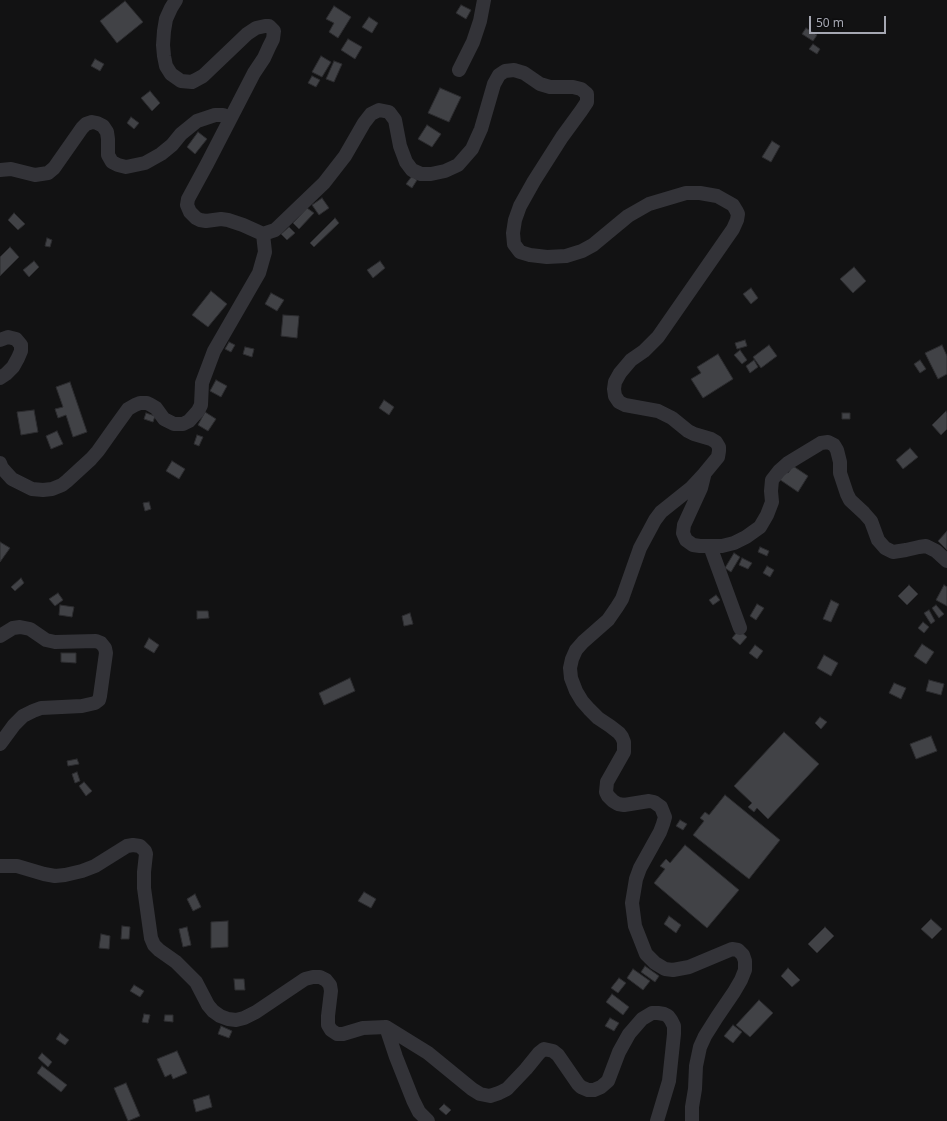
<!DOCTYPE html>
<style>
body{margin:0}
#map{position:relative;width:947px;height:1121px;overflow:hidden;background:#121213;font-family:"Noto Sans",sans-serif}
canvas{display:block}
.scale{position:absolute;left:809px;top:16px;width:77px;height:18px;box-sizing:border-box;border:2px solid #a5a7b2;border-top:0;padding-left:5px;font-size:12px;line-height:14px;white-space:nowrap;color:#a5a7b2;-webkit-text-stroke:3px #0d0d0e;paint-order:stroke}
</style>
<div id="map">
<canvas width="947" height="1121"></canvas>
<div class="scale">50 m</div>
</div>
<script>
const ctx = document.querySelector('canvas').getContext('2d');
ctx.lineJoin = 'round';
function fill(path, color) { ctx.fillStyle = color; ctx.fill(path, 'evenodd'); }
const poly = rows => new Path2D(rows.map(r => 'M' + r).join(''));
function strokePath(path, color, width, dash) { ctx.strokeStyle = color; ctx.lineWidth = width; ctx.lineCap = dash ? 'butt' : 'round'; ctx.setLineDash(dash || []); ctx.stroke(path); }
const building = poly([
 [125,1,143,22,117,43,100,21,125,1],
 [461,5,471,10,466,19,456,13,461,5],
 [334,6,351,17,338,38,329,32,334,23,326,19,334,6],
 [369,17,378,23,372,33,362,27,369,17],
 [806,28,817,35,813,41,802,34,806,28],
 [348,39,362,47,355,59,341,50,348,39],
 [813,44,820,49,817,54,809,49,813,44],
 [321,56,331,62,322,77,312,72,321,56],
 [95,59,104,64,100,71,91,66,95,59],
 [334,61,342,64,334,82,326,79,334,61],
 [312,76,320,80,316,87,308,83,312,76],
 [440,88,461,97,449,122,428,113,440,88],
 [150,91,160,103,152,111,141,98,150,91],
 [131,117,139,123,134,129,127,123,131,117],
 [427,125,441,134,432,147,418,139,427,125],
 [198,132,207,139,195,154,187,147,198,132],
 [772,141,780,146,771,162,762,157,772,141],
 [412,176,417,180,412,188,406,184,412,176],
 [322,198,329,208,319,215,312,205,322,198],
 [307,208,314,213,299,229,293,223,307,208],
 [14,213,25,224,18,230,8,220,14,213],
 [335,218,339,223,314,247,310,243,335,218],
 [289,227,295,233,287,240,281,234,289,227],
 [47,238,52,240,50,247,45,246,47,238],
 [10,247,19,257,0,276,0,257,10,247],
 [34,261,39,267,29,277,23,270,34,261],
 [380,261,385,268,373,278,367,270,380,261],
 [854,267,866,281,853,293,840,279,854,267],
 [751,288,758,298,751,304,743,294,751,288],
 [211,291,227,304,208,327,192,315,211,291],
 [271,293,284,300,277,311,265,304,271,293],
 [283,315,299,316,297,338,281,336,283,315],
 [745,340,747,346,737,349,735,343,745,340],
 [229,342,235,345,231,352,225,349,229,342],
 [769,345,777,356,761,368,753,357,769,345],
 [942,345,947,356,947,374,938,379,925,353,942,345],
 [245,347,254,349,252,357,243,354,245,347],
 [740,350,747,360,742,364,734,355,740,350],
 [718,354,733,379,703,398,691,379,701,373,697,367,718,354],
 [754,360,758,367,750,373,746,366,754,360],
 [920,360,926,369,920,373,914,364,920,360],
 [216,380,227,386,221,397,210,391,216,380],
 [70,382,87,432,73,437,66,415,58,418,55,409,63,407,56,387,70,382],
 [384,400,394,407,389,415,379,408,384,400],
 [34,410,38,432,21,435,17,412,34,410],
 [946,411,947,413,947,429,941,435,932,425,946,411],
 [205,412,216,419,208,431,198,425,205,412],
 [146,413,155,416,153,422,144,419,146,413],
 [842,413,850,413,850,419,842,419,842,413],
 [57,431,63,444,51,449,46,436,57,431],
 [197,435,203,437,199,446,194,444,197,435],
 [910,448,918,457,903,469,896,460,910,448],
 [172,461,185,469,179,479,166,471,172,461],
 [793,466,808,476,798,492,779,479,785,471,788,473,793,466],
 [149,502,151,509,145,511,143,503,149,502],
 [947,531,947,550,938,541,947,531],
 [0,542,10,548,0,562,0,542],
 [760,547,769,551,767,556,758,552,760,547],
 [734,553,740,557,731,572,725,568,734,553],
 [742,558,752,563,748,569,739,565,742,558],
 [767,566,774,570,770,577,763,573,767,566],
 [21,578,24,583,15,591,11,587,21,578],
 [909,585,918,594,907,605,898,596,909,585],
 [944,585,947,587,947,606,936,600,944,585],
 [58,593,63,600,55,606,49,599,58,593],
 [716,595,720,600,713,605,709,600,716,595],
 [831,600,839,604,831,622,823,619,831,600],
 [757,604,764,608,756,620,750,616,757,604],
 [60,605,74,607,72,617,59,615,60,605],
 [936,605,944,614,939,618,932,608,936,605],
 [929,610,935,621,931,624,924,613,929,610],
 [197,611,208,611,209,618,197,619,197,611],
 [410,613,413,624,404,626,402,616,410,613],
 [923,622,929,627,924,633,918,628,923,622],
 [739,630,747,637,740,645,732,638,739,630],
 [149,638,159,645,154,653,144,647,149,638],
 [922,644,934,652,926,664,914,656,922,644],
 [755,645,763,651,757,659,749,653,755,645],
 [61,653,76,653,76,663,61,662,61,653],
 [824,655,838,663,831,676,817,668,824,655],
 [350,678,355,691,324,705,319,693,350,678],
 [929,680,944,684,941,695,926,691,929,680],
 [894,683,906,688,901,699,889,693,894,683],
 [820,717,827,722,821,729,815,723,820,717],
 [784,732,819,764,768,819,757,808,754,812,748,807,752,803,734,786,784,732],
 [931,736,937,751,916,759,910,744,931,736],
 [77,759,79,764,68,766,67,761,77,759],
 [77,772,80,781,75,783,72,774,77,772],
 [84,782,92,791,86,796,79,786,84,782],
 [725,795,780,840,749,879,693,835,704,821,700,818,705,812,709,815,725,795],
 [680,820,687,824,683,830,676,826,680,820],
 [685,845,739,890,707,928,654,883,665,869,660,866,666,859,670,863,685,845],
 [364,892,376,899,371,908,358,901,364,892],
 [195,894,201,907,193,911,187,899,195,894],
 [669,916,681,925,676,933,664,924,669,916],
 [931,919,942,929,932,939,921,929,931,919],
 [228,921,228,947,211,948,211,922,228,921],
 [122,926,130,927,129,939,121,939,122,926],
 [187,927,191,945,183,947,179,929,187,927],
 [825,927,834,936,817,953,808,944,825,927],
 [101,934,110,936,109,949,99,948,101,934],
 [645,966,659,976,655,982,641,972,645,966],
 [788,968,800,980,792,987,781,976,788,968],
 [633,969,650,981,643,990,627,978,633,969],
 [619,978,626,983,618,993,611,988,619,978],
 [234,979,244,979,245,990,235,990,234,979],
 [134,985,144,991,140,997,130,991,134,985],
 [612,994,629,1007,623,1015,606,1002,612,994],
 [759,1000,773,1013,750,1037,736,1025,759,1000],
 [144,1014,150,1015,148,1023,142,1022,144,1014],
 [165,1015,173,1015,173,1022,164,1021,165,1015],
 [610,1018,619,1023,614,1031,605,1026,610,1018],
 [733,1025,742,1032,733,1043,724,1036,733,1025],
 [221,1026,232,1031,229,1038,218,1034,221,1026],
 [60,1033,69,1040,65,1045,56,1039,60,1033],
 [177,1051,187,1073,173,1079,171,1074,165,1077,157,1059,177,1051],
 [42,1053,52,1062,48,1067,38,1058,42,1053],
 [42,1066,67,1085,61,1092,37,1073,42,1066],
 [126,1083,140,1116,128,1121,114,1088,126,1083],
 [209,1095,212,1107,196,1112,193,1100,209,1095],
 [444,1104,451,1110,446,1115,439,1109,444,1104]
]);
fill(building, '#414246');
strokePath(building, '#2c2c2f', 1);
strokePath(poly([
 [176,0,171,8,166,19,164,31,163,45,164,56,166,66,171,74,181,81,192,82,203,76,247,34,256,28,265,26,269,26,274,31,273,39,269,47,264,58,254,73,207,164,188,199,187,205,190,212,196,218,200,220,206,221,221,219,228,220,243,225,263,234,275,230,324,183,345,156,364,123,371,114,379,110,389,112,395,120,400,146,406,162,412,170,421,174,431,174,445,171,458,165,472,149,481,129,494,84,499,75,505,71,514,70,524,73,540,84,550,87,573,87,581,89,587,94,587,102,581,111,562,137,534,181,520,206,515,220,513,233,514,244,520,252,530,255,547,257,566,256,582,251,593,245,628,216,649,204,686,193,700,193,717,196,733,205,736,210,738,214,737,220,733,229,658,337,644,351,631,360,620,373,615,382,614,389,615,396,619,402,625,405,658,411,672,418,688,431,694,434,711,439,716,442,719,447,719,451,718,457,704,474,691,488,661,512,655,520,640,548,622,599,617,607,608,620,583,642,576,650,572,659,570,668,571,678,576,691,582,701,589,709,598,718,610,726,619,733,622,737,624,742,624,752,607,782,606,792,608,796,613,801,618,804,624,805,649,801,654,802,661,807,665,817,663,824,660,832,640,868,636,879,632,903,635,926,646,954,655,963,665,969,673,970,689,967,732,949,738,950,743,955,745,961,745,970,741,980,734,992,717,1017,705,1036,700,1047,696,1066,695,1089,692,1107,692,1121],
 [459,70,473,42,480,21,484,0],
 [0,170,11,169,35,175,48,173,54,168,82,128,86,124,92,122,97,123,103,126,107,132,108,139,108,155,112,162,118,165,126,167,145,163,161,154,172,145,181,134,197,121,215,115,223,115,230,118],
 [0,340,8,337,16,339,21,345,21,351,18,358,13,367,6,374,0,378],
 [0,463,2,468,12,479,32,489,43,490,52,489,62,485,67,481,91,459,98,451,115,427,128,409,135,405,140,403,147,403,151,405,156,408,164,419,174,424,183,424,189,421,198,411,201,405,202,383,214,351,259,273,265,252,263,234],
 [704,476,701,488,684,525,683,533,686,540,693,545,700,546,722,546,734,543,746,537,760,527,767,515,772,502,771,491,772,480,779,471,788,463,821,443,828,442,834,445,837,450,840,462,840,473,847,494,850,500,864,513,871,521,878,540,885,548,893,552,906,550,919,547,926,546,936,551,947,561],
 [710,546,740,628],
 [0,636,13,628,20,627,30,629,46,640,55,642,96,641,101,643,105,648,106,653,100,696,99,700,95,703,82,706,41,708,33,711,23,716,14,725,0,744],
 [0,866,17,866,44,874,55,876,65,875,82,871,95,866,127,846,133,845,140,846,145,851,146,854,144,872,144,888,151,938,154,945,159,950,176,962,196,982,208,1005,213,1011,220,1016,228,1019,236,1020,244,1018,256,1012,305,979,313,977,320,977,326,980,330,985,331,991,328,1016,328,1025,331,1030,337,1034,343,1034,363,1028,386,1027,428,1053,472,1089,480,1094,490,1096,499,1093,507,1089,526,1069,539,1053,544,1049,553,1051,558,1055,578,1084,581,1087,588,1090,594,1090,601,1087,608,1081,619,1052,629,1034,642,1019,652,1013,658,1013,664,1014,668,1016,671,1020,674,1026,674,1034,669,1081,657,1121],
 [386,1027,396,1057,413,1100,419,1112,428,1121]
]), '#333338', 14);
</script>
